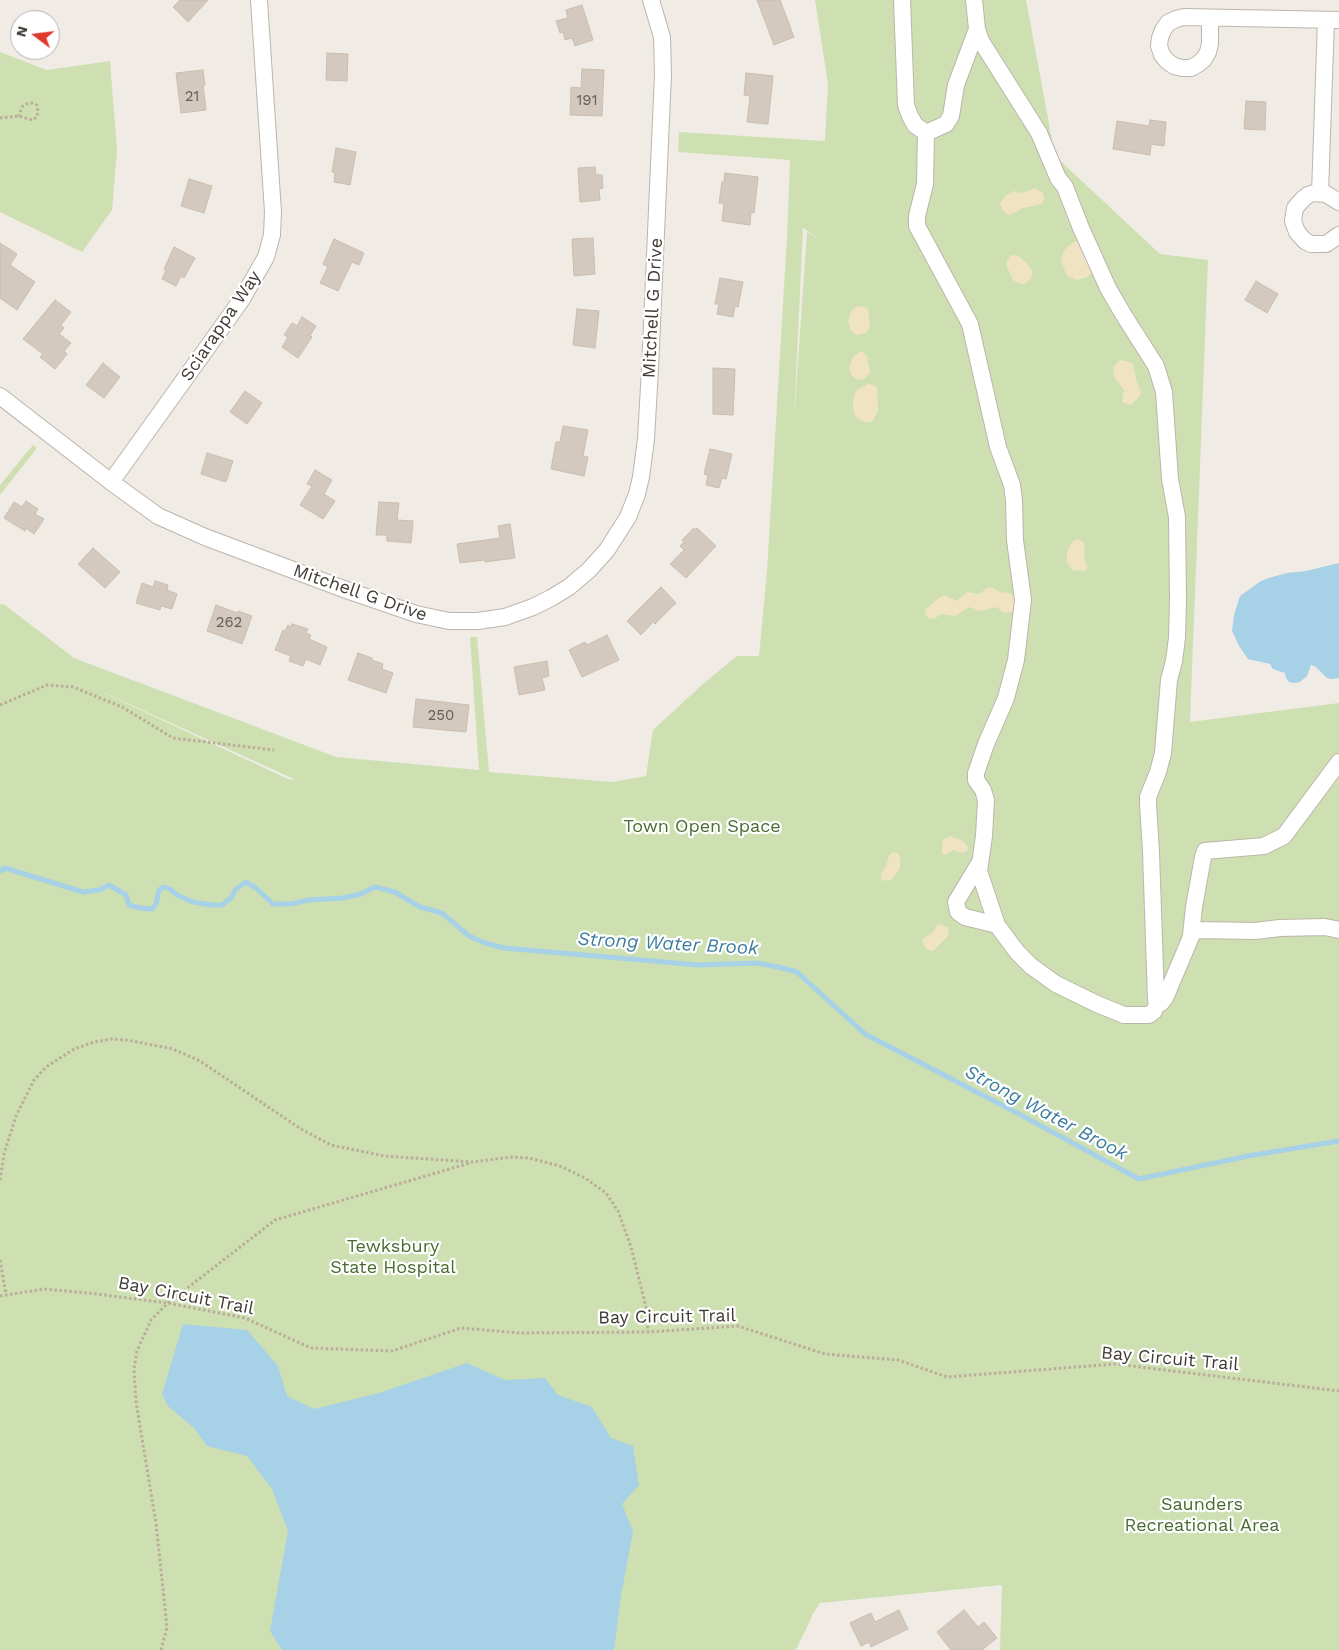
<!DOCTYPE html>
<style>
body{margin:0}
#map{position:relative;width:1339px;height:1650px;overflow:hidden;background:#f0ebe4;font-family:"Work Sans",sans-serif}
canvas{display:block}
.north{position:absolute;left:10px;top:10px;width:50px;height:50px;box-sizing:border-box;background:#fff;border:1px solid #b3b1ae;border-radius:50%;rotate:285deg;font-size:14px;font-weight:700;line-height:20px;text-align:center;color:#413b35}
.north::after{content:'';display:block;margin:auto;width:18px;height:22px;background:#e0382b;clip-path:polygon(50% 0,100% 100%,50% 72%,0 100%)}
</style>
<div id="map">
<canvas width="1339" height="1650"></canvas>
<div class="north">N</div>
</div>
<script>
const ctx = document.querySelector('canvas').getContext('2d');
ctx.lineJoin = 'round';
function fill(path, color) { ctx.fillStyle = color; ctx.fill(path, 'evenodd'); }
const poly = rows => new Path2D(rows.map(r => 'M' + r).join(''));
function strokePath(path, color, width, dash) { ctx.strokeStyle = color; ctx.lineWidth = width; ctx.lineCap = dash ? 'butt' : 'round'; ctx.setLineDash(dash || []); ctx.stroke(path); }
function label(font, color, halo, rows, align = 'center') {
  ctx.font = font + ' "Work Sans",sans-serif'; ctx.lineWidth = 4.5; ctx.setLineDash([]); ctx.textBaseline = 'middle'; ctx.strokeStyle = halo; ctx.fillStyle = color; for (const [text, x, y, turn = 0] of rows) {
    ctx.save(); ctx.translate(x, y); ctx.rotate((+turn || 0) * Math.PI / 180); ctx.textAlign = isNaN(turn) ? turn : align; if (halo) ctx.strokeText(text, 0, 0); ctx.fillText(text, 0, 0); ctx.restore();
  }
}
fill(poly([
 [815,0,1026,0,1055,156,1160,254,1208,260,1190,722,1339,703,1339,1650,1000,1650,1002,1585,820,1603,813,1614,796,1650,0,1650,0,604,5,605,74,658,336,757,479,770,470,637,477,637,489,772,612,782,646,776,653,730,703,684,737,656,759,656,767,571,787,237,790,160,678,152,679,132,825,141,828,84],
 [803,228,821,240,807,232,794,419],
 [104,693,105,693,296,780,288,779],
 [0,52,47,70,110,61,117,150,112,210,82,252,0,212],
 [33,445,37,448,0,495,0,485]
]), '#cee0b1');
fill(poly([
 [1035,188,1043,193,1044,199,1042,204,1023,208,1010,215,1004,212,1000,204,1005,196,1014,191,1022,193],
 [1075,241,1082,242,1093,271,1087,277,1077,280,1069,277,1066,274,1061,259,1064,250],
 [1014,255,1020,257,1027,263,1033,272,1031,278,1025,284,1020,284,1013,280,1007,267,1007,260,1010,256],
 [861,306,868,309,870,327,866,333,857,335,851,331,848,321,852,310,856,307],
 [859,352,863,352,867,356,870,372,865,379,856,380,851,374,849,368,853,357],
 [1120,360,1130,362,1133,364,1137,383,1141,391,1139,397,1131,405,1122,402,1124,390,1113,375,1114,366],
 [868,384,874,385,877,388,878,410,873,421,866,423,856,417,853,409,853,403,854,395,858,389],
 [1075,540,1080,540,1084,543,1085,561,1088,567,1085,571,1072,570,1067,562,1067,552,1071,543],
 [987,588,992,588,1000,592,1009,593,1014,596,1016,603,1012,612,1005,613,996,607,981,611,969,607,955,616,941,614,934,619,929,618,925,614,926,609,940,597,945,595,956,601,967,592,979,594],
 [950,836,963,841,968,847,967,851,962,853,954,850,945,855,942,853,942,842,944,839],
 [893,852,897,853,900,856,900,868,892,879,885,881,881,879,881,874,886,866,889,856],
 [938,924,948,927,949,930,948,936,933,951,927,950,923,943,923,939,932,933]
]), '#f0e3c3');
fill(poly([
 [1339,563,1339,678,1332,679,1327,678,1316,667,1311,665,1307,676,1300,682,1294,683,1289,682,1286,678,1285,673,1273,669,1270,664,1248,659,1239,646,1232,631,1234,615,1240,596,1261,581,1272,577,1287,573,1306,571],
 [183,1324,247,1330,278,1366,287,1396,314,1409,379,1393,467,1363,505,1380,545,1378,558,1395,592,1407,611,1438,633,1446,639,1485,622,1504,633,1531,621,1596,614,1650,282,1650,270,1631,288,1531,272,1489,247,1456,207,1446,194,1428,168,1406,162,1394]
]), '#a6d1e6');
strokePath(poly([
 [0,871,5,868,83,892,99,890,109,885,126,895,129,905,140,908,152,909,156,904,159,890,164,887,170,889,177,895,193,902,211,905,222,905,231,898,236,889,246,882,256,888,273,904,291,904,308,900,343,898,361,894,375,887,395,892,420,907,442,913,469,936,485,943,504,948,698,965,757,963,778,967,797,972,865,1034,1019,1114,1139,1179,1248,1156,1339,1141]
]), '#a6d1e6', 5);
const building = poly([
 [180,0,208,0,188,22,173,7,180,0],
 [757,0,780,0,794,37,774,45,757,0],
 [582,5,593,40,575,46,572,38,565,40,563,32,560,33,556,21,568,18,566,10,582,5],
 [327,53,348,54,347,81,326,80,327,53],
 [582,69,604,70,602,116,570,115,571,87,581,88,582,69],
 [203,70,205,85,203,85,206,110,181,113,176,73,203,70],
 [746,73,773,76,768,124,747,122,750,96,744,95,746,73],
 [1246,101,1266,102,1265,130,1244,129,1246,101],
 [1150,120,1166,122,1164,146,1151,144,1150,155,1113,149,1117,121,1149,126,1150,120],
 [336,148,356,152,350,185,334,182,335,173,332,172,336,148],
 [595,167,596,175,602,175,603,188,599,189,600,200,580,202,578,168,595,167],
 [725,173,758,177,754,213,751,212,750,225,722,221,724,203,719,203,722,182,724,182,725,173],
 [189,179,212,186,204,213,181,206,189,179],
 [593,238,595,274,574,276,572,239,593,238],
 [334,239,364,253,359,265,352,262,338,291,320,283,328,267,323,264,334,239],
 [0,243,17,254,10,265,35,282,17,310,0,298,0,243],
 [174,247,195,258,184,278,181,276,176,286,162,279,166,270,164,269,174,247],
 [720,278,743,282,738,307,735,306,733,317,717,314,719,304,715,304,720,278],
 [1256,281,1278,294,1267,313,1245,300,1256,281],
 [55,300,71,312,61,325,64,328,59,334,71,343,64,351,67,354,55,369,40,357,43,354,23,339,55,300],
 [577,309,599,311,595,348,573,345,577,309],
 [302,317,316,326,310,336,312,337,298,358,282,347,288,337,284,335,292,323,297,326,302,317],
 [103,363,120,377,104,398,86,385,103,363],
 [713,368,735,369,733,415,713,414,713,368],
 [245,391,262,403,247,424,230,412,245,391],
 [563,426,588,430,583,456,588,457,584,476,551,469,556,442,560,442,563,426],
 [710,449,732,454,726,479,722,478,719,488,706,485,708,475,704,474,710,449],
 [207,453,233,461,226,482,201,474,207,453],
 [315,470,332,480,324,494,335,501,323,519,300,505,312,486,307,484,315,470],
 [26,501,38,509,35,514,44,519,34,534,26,528,25,531,4,518,14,502,22,507,26,501],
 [379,502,399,503,397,520,413,521,411,543,387,541,387,535,376,535,379,502],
 [510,524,515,558,485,562,485,560,460,563,457,544,500,538,498,526,510,524],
 [694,528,695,530,697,528,716,546,686,578,670,564,684,550,680,546,684,542,682,540,694,528],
 [93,548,120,572,105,588,78,564,93,548],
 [155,581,168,585,167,590,177,594,172,609,161,606,160,610,136,603,142,583,153,587,155,581],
 [661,587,676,603,655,624,653,622,641,635,627,621,661,587],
 [216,605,237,613,238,611,252,616,242,644,207,631,216,605],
 [292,624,308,629,306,633,311,635,309,639,327,647,320,665,306,659,303,666,289,661,291,656,275,650,283,630,285,631,288,625,291,627,292,624],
 [607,635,619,660,582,677,569,650,585,642,587,645,607,635],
 [358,653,372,658,372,660,383,664,382,669,393,673,386,693,348,680,358,653],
 [547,661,549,676,542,678,545,690,519,695,514,667,547,661],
 [416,699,469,705,466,732,413,727,416,699],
 [899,1610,908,1629,871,1647,869,1642,861,1646,850,1623,871,1613,875,1622,899,1610],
 [964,1610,978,1627,984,1622,997,1638,982,1650,951,1650,937,1632,964,1610]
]);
fill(building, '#d3c9be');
strokePath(building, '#cabdaf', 1);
const minor = poly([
 [902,0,906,105,910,116,915,125,926,133,925,184,917,216,917,226,970,324,998,447,1012,485,1014,500,1015,540,1023,600,1016,660,1006,698,986,744,976,773,976,780,983,790,986,800,984,836,979,871,997,925],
 [1210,18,1210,44,1208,52,1204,59,1198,64,1191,68,1182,68,1174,66,1167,61,1162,55,1159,46,1160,38,1163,30,1168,23,1176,19,1184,17,1339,20],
 [977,29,981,41,1039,133,1058,178,1065,187,1081,228,1108,288,1123,314,1156,366,1164,392,1170,479,1177,517,1178,599,1177,638,1174,661,1169,680,1163,753,1158,772,1148,797,1148,804,1151,852,1156,1000,1161,1003,1166,996,1193,932,1198,930,1255,931,1280,928,1325,927,1339,930],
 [926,133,946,124,951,116,956,85,977,29,974,0],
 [1320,193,1326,20],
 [1339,202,1326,194,1314,193,1308,195,1303,199,1295,208,1293,221,1297,232,1305,241,1311,244,1326,244,1339,235],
 [0,396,111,482,158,516,205,537,349,591,416,614,449,621,478,621,505,617,533,607,551,598,569,587,589,570,607,550,628,517,637,494,641,477,646,439,650,369,663,74,662,37,651,0],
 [111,482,242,299,266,257,272,235,273,212,259,0],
 [980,862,956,902,958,912,965,917,997,925,1017,952,1031,966,1056,984,1097,1004,1124,1015,1149,1015,1154,1011,1158,1002],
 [1191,935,1194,907,1203,857,1205,851,1264,846,1284,836,1339,762]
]);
strokePath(minor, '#bdb5ab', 18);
strokePath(poly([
 [0,118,19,116,32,120,37,117,38,112,37,105,32,103,26,104,22,107,19,116],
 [0,705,47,685,73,687,122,707,173,738,274,750],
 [0,1180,4,1154,16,1116,34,1080,46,1067,74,1049,94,1042,112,1039,127,1040,173,1049,200,1061,301,1129,331,1145,384,1156,472,1162,512,1157,529,1158,560,1166,585,1178,606,1193,618,1211,631,1247,646,1307,648,1332],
 [0,1260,6,1294],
 [0,1296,44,1289,88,1293,168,1303,245,1318,311,1348,392,1351,461,1328,520,1333,648,1332,738,1326,825,1354,898,1360,947,1377,1115,1364,1339,1391],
 [161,1650,167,1627,156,1523,136,1402,134,1369,137,1351,151,1320,168,1303,275,1220,470,1163]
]), '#baac9b', 3, [2.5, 2.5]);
strokePath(minor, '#fff', 16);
label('15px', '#665e57', null, [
 ["21",192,97],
 ["191",587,101],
 ["262",229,623],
 ["250",441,716]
]);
label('18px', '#413b35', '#fff', [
 ["Mitchell G Drive",653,308,-87],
 ["Sciarappa Way",221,326,-56],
 ["Mitchell G Drive",360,593,19],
 ["Bay Circuit Trail",186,1296,11],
 ["Bay Circuit Trail",667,1317,-1],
 ["Bay Circuit Trail",1170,1359,5]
]);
label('18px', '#4b6b30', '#fff', [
 ["Town Open Space",702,827],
 ["Tewksbury",393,1247],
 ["State Hospital",393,1268],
 ["Saunders",1202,1505],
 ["Recreational Area",1202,1526]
]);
label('italic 19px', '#3c7d9f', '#fff', [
 ["Strong Water Brook",668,944,3],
 ["Strong Water Brook",1046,1113,28]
]);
</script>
